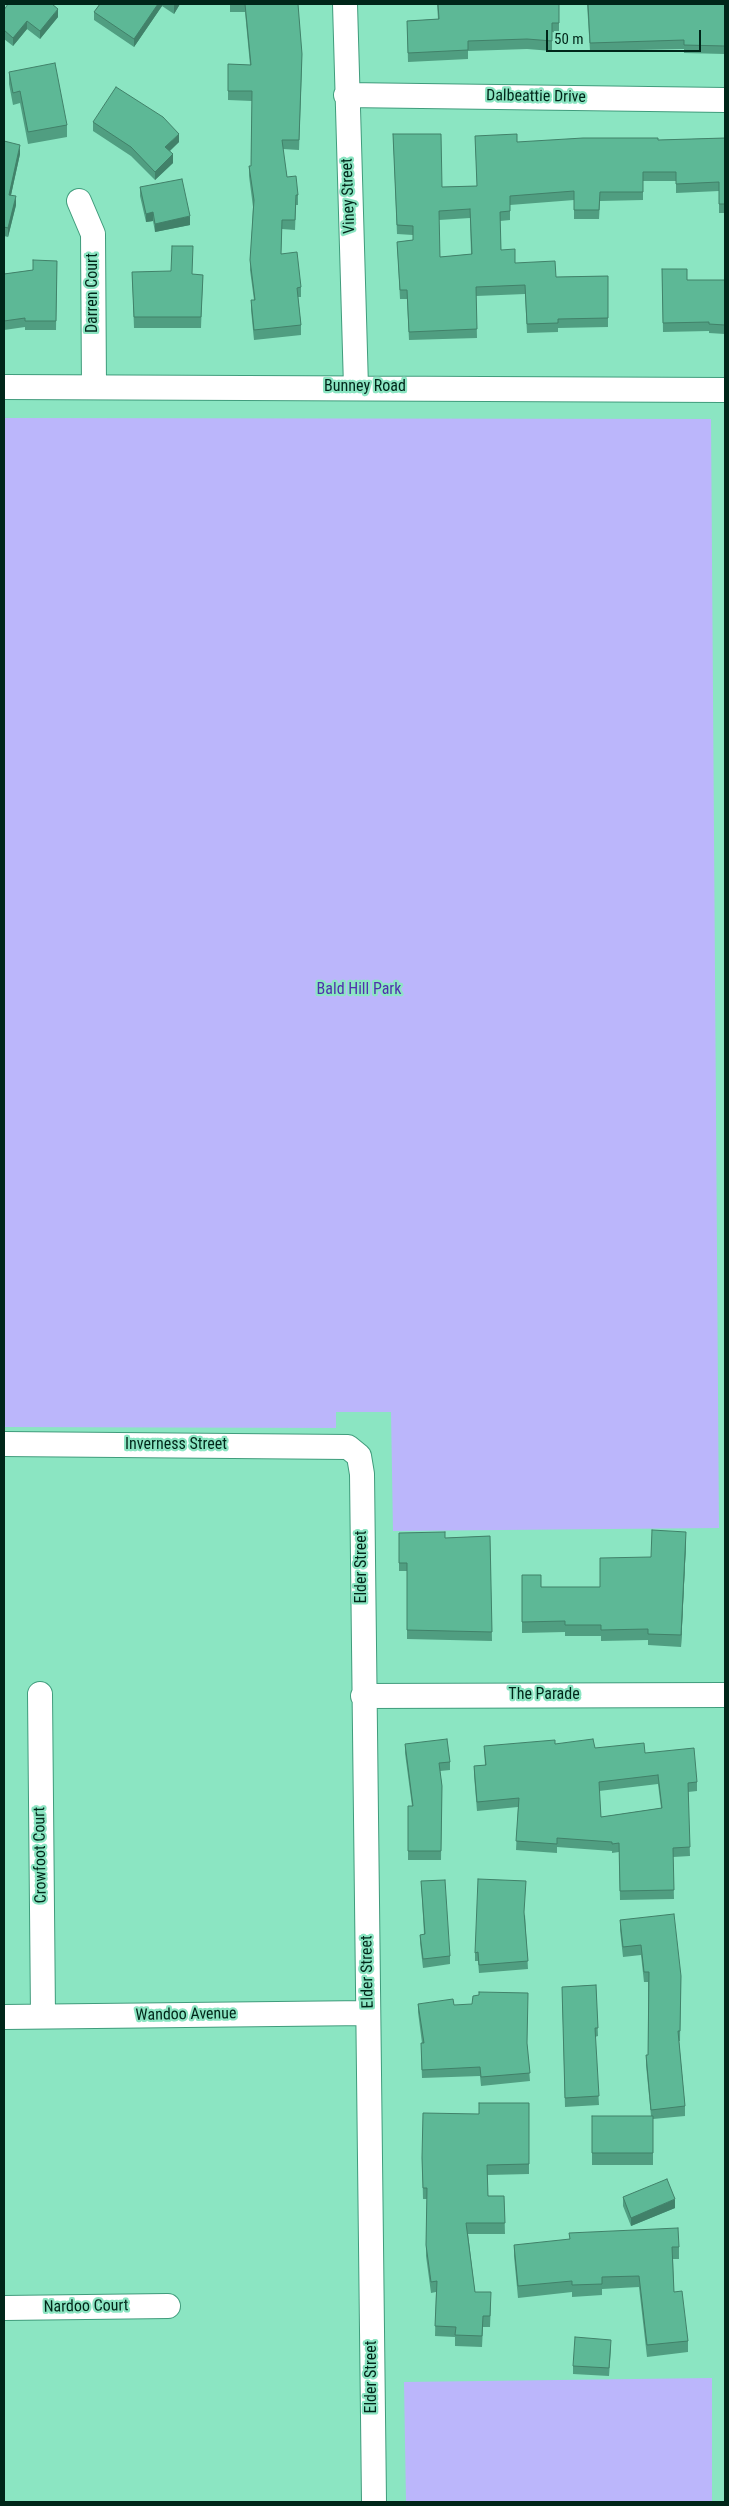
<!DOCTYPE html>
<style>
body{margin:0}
#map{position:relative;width:729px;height:2506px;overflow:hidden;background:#8be5c2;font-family:"Roboto Condensed",sans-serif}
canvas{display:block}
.frame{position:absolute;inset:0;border:5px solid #002619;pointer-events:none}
.scale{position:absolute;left:546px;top:30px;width:155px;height:22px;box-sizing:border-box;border:2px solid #002619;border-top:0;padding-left:6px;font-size:15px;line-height:18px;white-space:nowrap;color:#002619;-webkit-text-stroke:4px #8be5c2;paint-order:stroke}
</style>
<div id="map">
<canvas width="729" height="2506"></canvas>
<div class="frame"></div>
<div class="scale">50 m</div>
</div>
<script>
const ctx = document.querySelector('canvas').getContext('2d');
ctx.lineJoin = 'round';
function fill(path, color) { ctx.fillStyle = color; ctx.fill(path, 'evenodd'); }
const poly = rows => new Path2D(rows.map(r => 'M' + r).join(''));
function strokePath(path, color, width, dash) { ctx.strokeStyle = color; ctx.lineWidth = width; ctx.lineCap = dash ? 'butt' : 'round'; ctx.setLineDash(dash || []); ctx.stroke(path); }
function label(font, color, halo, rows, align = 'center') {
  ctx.font = font + ' "Roboto Condensed",sans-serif'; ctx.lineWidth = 4.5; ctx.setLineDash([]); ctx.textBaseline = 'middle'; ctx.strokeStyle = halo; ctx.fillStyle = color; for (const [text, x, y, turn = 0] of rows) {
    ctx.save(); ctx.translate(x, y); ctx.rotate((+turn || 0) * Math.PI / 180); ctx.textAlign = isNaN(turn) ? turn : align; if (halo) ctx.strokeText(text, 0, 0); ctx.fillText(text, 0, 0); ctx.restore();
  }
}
fill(poly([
 [4,418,711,419,719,1528,393,1531,391,1412,336,1412,336,1428,4,1427],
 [712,2378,712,2502,406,2502,404,2382]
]), '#bbb6fb');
const street = poly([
 [345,4,356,387],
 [346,95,725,100],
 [79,201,93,234,94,387],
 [4,387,725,390],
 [4,1444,348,1447,359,1456,362,1474,374,2502],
 [40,1694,43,2016],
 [363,1696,725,1695],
 [4,2017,368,2013],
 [4,2308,168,2306]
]);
strokePath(street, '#409c7c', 26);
strokePath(street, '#fff', 24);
fill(poly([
 [100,4,180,4,174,14,162,6,134,47,94,20,94,12],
 [230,4,298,4,302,64,299,150,283,149,287,177,298,195,298,205,296,205,295,230,282,229,281,254,301,287,301,297,298,297,301,325,301,335,254,340,251,310,251,300,254,300,250,270,253,207,249,176,249,166,251,166,252,101,228,100,228,64,250,65,245,12,230,12],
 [437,4,559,4,559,33,552,32,552,51,527,49,468,51,468,59,408,62,407,21,438,19],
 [587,4,725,4,725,54,684,53,684,49,590,51],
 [4,10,58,17,40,39,27,29,13,46,4,39],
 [9,72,67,125,67,137,28,144,20,103,13,105,9,84],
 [93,122,179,142,170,151,173,163,155,180,131,156,93,131],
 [393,134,442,187,477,186,475,136,517,142,658,140,725,138,725,213,719,213,719,191,676,193,676,181,643,181,643,200,600,201,599,219,574,219,574,200,510,205,510,220,500,221,501,250,515,263,556,277,608,276,608,327,558,328,558,332,527,333,525,294,476,296,477,338,409,340,407,299,400,299,397,242,413,240,413,235,397,234],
 [470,218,471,254,440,257,439,220],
 [4,141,20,154,11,195,16,205,8,237,4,236],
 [140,187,190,225,155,232,153,221,146,222,140,196],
 [57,261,56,330,25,330,25,327,4,330,4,274,33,270],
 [662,269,687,280,725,280,725,334,709,333,709,331,663,332],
 [132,272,203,275,201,328,134,328],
 [399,1533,445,1538,490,1536,492,1641,407,1639,407,1571,399,1571],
 [686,1543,681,1647,648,1645,648,1640,601,1641,601,1636,565,1636,565,1632,522,1633,522,1575,541,1587,600,1587,651,1557],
 [405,1744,450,1762,450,1770,440,1771,442,1786,441,1860,408,1860,408,1806,412,1806,405,1753],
 [555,1744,645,1753,697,1782,697,1791,688,1792,690,1856,673,1857,674,1899,620,1900,619,1852,612,1853,612,1851,557,1847,557,1853,516,1850,518,1807,477,1811,474,1775,474,1766,485,1765,484,1746],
 [658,1784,661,1808,601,1817,599,1791],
 [421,1881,450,1956,450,1964,423,1968,420,1943,420,1935,424,1934],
 [525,1915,528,1969,479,1973,478,1961,475,1961,475,1953],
 [620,1920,681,1976,680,2041,679,2041,685,2106,685,2116,653,2119,653,2165,592,2165,592,2116,651,2116,646,2065,646,2055,648,2055,648,1982,644,1982,641,1955,623,1957,620,1930],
 [596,1985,598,2036,595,2037,599,2105,565,2107,562,1987],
 [418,2004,454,2005,527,2044,530,2081,481,2086,480,2076,422,2078,421,2052,422,2043,418,2012],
 [529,2103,529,2174,487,2175,488,2196,504,2196,505,2234,468,2234,475,2292,491,2303,490,2327,483,2327,482,2347,455,2346,455,2337,435,2336,436,2292,431,2293,426,2256,427,2199,423,2199,422,2158,479,2114],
 [623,2197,675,2208,631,2226,623,2206],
 [514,2245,679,2247,679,2259,673,2259,674,2292,688,2341,688,2352,647,2357,639,2287,602,2289,602,2295,572,2297,572,2292,518,2298,514,2256],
 [611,2348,609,2376,573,2374,573,2366]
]), '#509e81');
fill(poly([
 [158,4,162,4,162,6,134,47,134,39],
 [175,4,180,4,174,14,174,5],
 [58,9,58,17,40,39,40,31],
 [27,21,27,29,13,46,13,38],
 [179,134,179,142,165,155,165,147],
 [20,145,20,154,9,204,9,195],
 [173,154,173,163,155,180,155,172],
 [16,196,16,205,8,237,8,228],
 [153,212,153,221,146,222,146,214],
 [190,216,190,225,155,232,155,224],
 [686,1532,686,1543,681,1647,681,1635],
 [675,2199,675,2208,631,2226,631,2218]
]), '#418169');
const building = poly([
 [8,4,52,4,58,9,40,31,27,21,13,38,4,30,4,10,8,4],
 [100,4,158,4,134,39,94,12,100,4],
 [245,4,298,4,302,54,299,140,282,140,287,177,296,176,298,195,296,195,295,220,282,220,281,254,297,252,301,287,297,288,301,325,254,330,251,300,255,300,250,260,254,200,249,166,251,166,252,91,228,91,228,64,251,65,245,4],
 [438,4,559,4,559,23,552,23,552,41,527,39,468,41,468,50,408,53,407,21,439,19,438,4],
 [588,4,725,4,725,46,684,45,684,40,590,43,588,4],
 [55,63,67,125,28,132,20,91,13,93,9,72,55,63],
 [116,87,163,117,179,134,165,147,173,154,155,172,131,147,93,122,116,87],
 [393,134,441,134,442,187,477,186,475,136,517,134,517,142,583,138,658,138,658,140,725,138,725,204,719,204,719,182,676,184,676,172,643,172,643,192,600,192,599,210,574,210,574,191,510,196,510,211,500,212,501,250,515,249,515,263,555,261,556,277,608,276,608,318,558,319,558,323,527,324,525,285,476,287,477,329,409,332,407,290,400,290,397,242,413,240,413,226,397,225,393,134],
 [470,209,472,254,440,257,439,211,470,209],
 [4,141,20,145,9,195,16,196,8,228,4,227,4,141],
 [182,179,190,216,155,224,153,212,146,214,140,187,182,179],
 [172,246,193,246,192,274,203,275,201,317,134,317,132,272,171,271,172,246],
 [33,260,57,261,56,321,25,321,25,318,4,321,4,274,33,270,33,260],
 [662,269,687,269,687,280,725,280,725,325,709,324,709,322,663,323,662,269],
 [652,1530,686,1532,681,1635,648,1634,648,1629,601,1630,601,1625,565,1625,565,1621,522,1622,522,1575,541,1575,541,1587,600,1587,600,1558,651,1557,652,1530],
 [445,1532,445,1538,490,1536,492,1632,407,1630,407,1563,399,1563,399,1533,445,1532],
 [447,1739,450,1762,439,1763,442,1786,441,1851,408,1851,408,1806,413,1806,405,1744,447,1739],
 [593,1739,595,1748,644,1743,645,1753,694,1748,697,1782,688,1783,690,1847,673,1848,674,1890,620,1891,619,1843,612,1844,612,1842,557,1838,557,1844,516,1841,519,1798,477,1802,474,1766,486,1765,484,1746,555,1740,555,1744,593,1739],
 [658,1775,662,1808,601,1817,599,1782,658,1775],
 [478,1879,526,1881,524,1912,528,1961,479,1965,478,1952,475,1953,478,1879],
 [445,1880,450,1956,423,1959,420,1935,425,1934,421,1881,445,1880],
 [674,1914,681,1976,680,2031,678,2031,685,2106,651,2110,646,2055,648,2055,649,1972,644,1972,641,1945,623,1947,620,1920,674,1914],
 [596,1985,598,2028,595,2028,599,2096,565,2098,562,1987,596,1985],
 [479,1992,528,1993,527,2043,530,2073,481,2077,480,2067,422,2070,421,2043,424,2043,418,2004,453,1999,454,2005,472,2004,473,1996,479,1995,479,1992],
 [479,2103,529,2103,529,2164,487,2165,488,2196,504,2196,505,2223,466,2223,475,2292,491,2292,490,2316,483,2316,482,2336,455,2335,456,2327,435,2326,437,2281,431,2282,426,2245,427,2188,423,2188,422,2158,423,2113,479,2114,479,2103],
 [592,2116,653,2116,653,2153,592,2153,592,2116],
 [667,2179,675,2199,631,2218,623,2197,667,2179],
 [678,2228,679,2247,672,2247,674,2292,682,2291,688,2341,647,2345,639,2276,602,2277,602,2284,572,2285,572,2281,518,2286,514,2245,570,2239,569,2233,678,2228],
 [575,2337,611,2340,609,2368,573,2366,575,2337]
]);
fill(building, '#5db896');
strokePath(building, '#418169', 1);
label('16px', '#002619', '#8be5c2', [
 ["Dalbeattie Drive",536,97,1],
 ["Viney Street",349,196,-92],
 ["Darren Court",93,293,-90],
 ["Bunney Road",365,387],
 ["Inverness Street",176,1445],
 ["Elder Street",362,1567,-90],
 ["The Parade",544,1695],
 ["Crowfoot Court",41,1855,-91],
 ["Elder Street",368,1972,-91],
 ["Wandoo Avenue",186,2015,-1],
 ["Nardoo Court",86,2307,-1],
 ["Elder Street",372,2377,-90]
]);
label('16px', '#4f30ad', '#8be5c2', [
 ["Bald Hill Park",359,990]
]);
</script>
